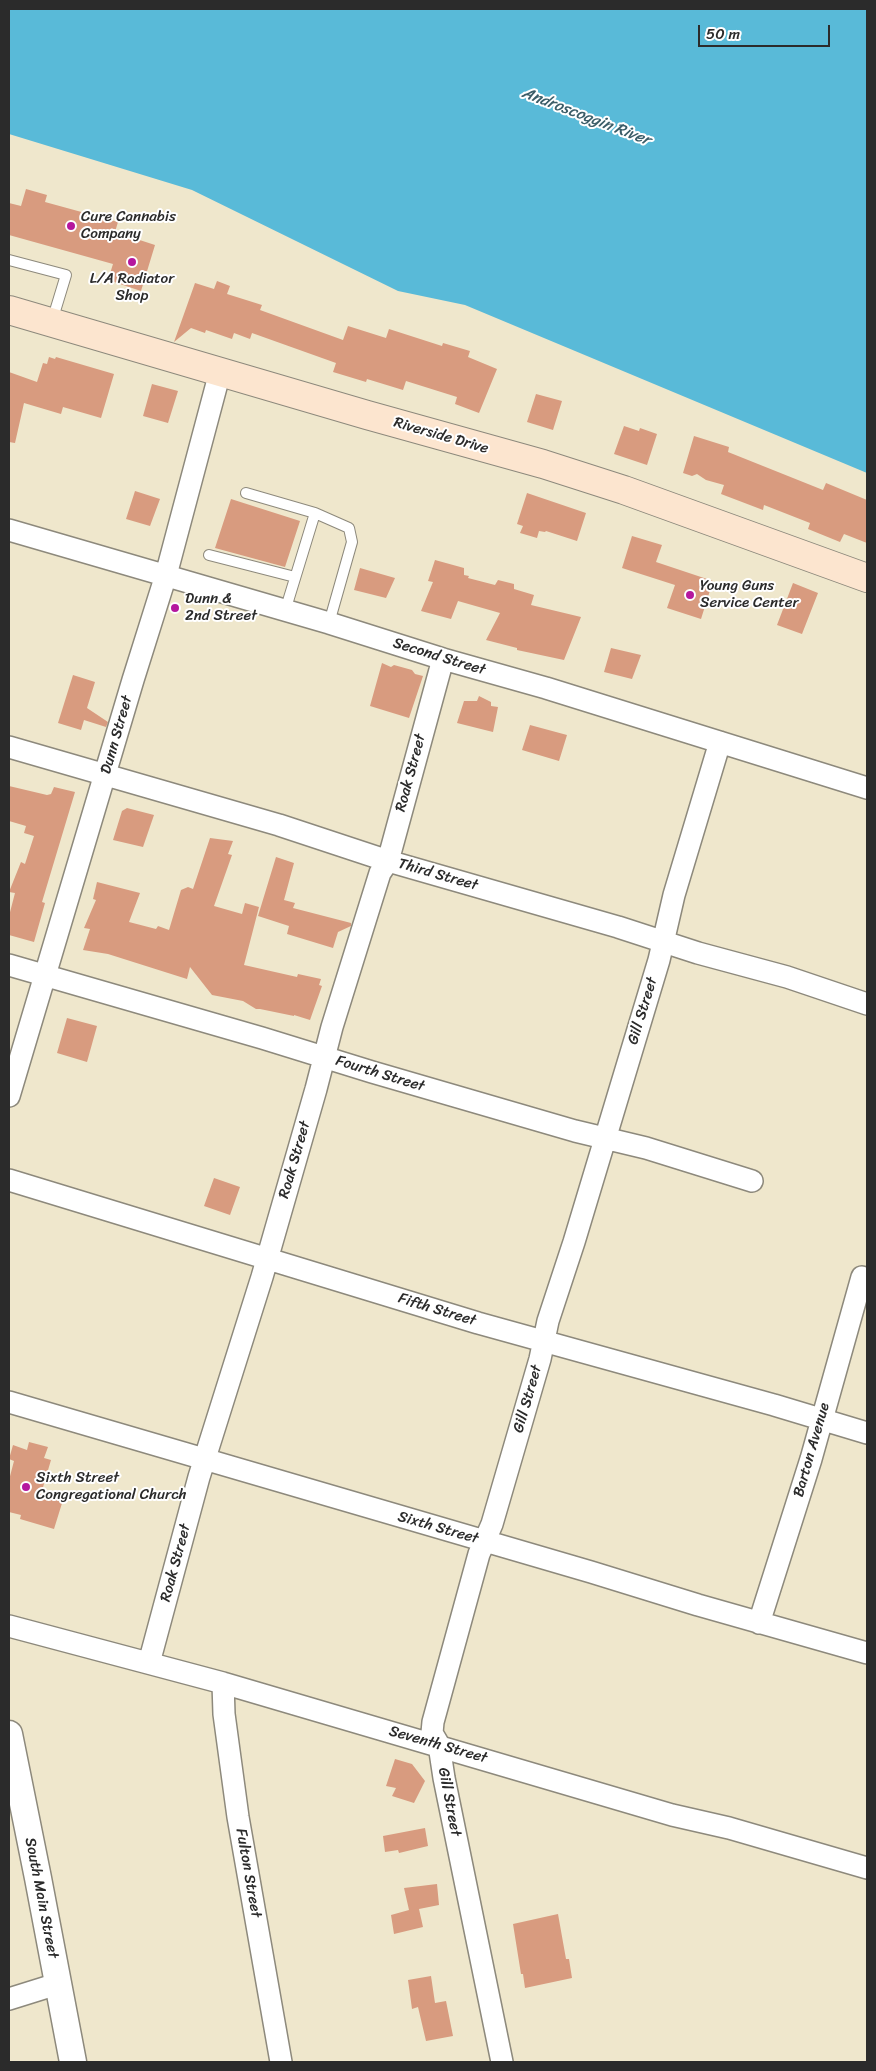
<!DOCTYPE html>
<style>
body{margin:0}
#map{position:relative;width:876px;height:2071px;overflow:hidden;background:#efe7cc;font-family:Sriracha,sans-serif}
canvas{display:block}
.frame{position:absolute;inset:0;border:10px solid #2b2b2b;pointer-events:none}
.scale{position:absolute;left:698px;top:25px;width:132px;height:22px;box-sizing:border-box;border:2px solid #2b2b2b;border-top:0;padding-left:6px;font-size:15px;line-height:18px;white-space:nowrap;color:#2b2b2b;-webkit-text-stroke:4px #fff;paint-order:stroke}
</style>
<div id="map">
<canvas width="876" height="2071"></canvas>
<div class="frame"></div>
<div class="scale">50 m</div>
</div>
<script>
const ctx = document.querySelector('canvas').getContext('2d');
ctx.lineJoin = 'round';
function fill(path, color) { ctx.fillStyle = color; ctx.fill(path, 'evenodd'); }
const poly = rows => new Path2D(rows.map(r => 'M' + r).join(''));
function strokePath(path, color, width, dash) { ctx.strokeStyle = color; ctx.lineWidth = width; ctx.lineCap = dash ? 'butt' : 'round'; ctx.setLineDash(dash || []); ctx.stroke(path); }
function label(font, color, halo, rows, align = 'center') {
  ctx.font = font + ' Sriracha,sans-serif'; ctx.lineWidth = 4; ctx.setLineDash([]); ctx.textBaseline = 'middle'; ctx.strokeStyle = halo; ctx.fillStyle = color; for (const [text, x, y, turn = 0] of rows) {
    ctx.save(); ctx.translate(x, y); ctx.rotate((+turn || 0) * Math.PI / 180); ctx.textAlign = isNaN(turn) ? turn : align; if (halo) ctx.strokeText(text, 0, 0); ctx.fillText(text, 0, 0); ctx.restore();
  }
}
fill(poly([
 [9,9,867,9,867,473,465,305,398,291,192,190,9,134]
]), '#59bad8');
fill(poly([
 [26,189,47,195,45,202,118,222,115,232,155,245,141,291,108,280,113,264,9,235,9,203,21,206],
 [217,281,230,286,227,294,262,305,260,310,343,340,348,326,386,338,389,329,442,346,443,343,470,351,468,357,497,369,479,413,455,404,457,397,406,381,403,390,367,379,366,382,333,372,336,363,252,333,250,339,234,333,232,339,206,330,205,333,191,328,174,342,195,283,214,289],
 [49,357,55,359,56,357,114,374,101,418,63,407,61,414,24,403,15,443,9,442,9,372,37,382,43,363,47,364],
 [152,384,178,391,168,423,143,416],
 [536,394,562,401,553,430,527,422],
 [624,426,639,431,640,428,657,434,647,465,614,454],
 [694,436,729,447,728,452,823,490,826,483,867,500,867,543,844,534,840,542,808,529,810,523,764,505,763,510,721,494,724,485,706,480,697,474,692,476,683,473],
 [135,491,160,499,150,526,126,519],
 [527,493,586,513,577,541,546,531,545,532,539,531,537,538,520,533,523,526,517,524],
 [231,499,300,521,285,567,215,548],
 [632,536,662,545,656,562,713,581,701,619,667,608,675,585,622,568],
 [435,560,464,568,464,575,469,576,468,578,495,585,498,580,514,584,514,589,534,595,531,605,581,617,564,660,517,650,517,648,486,640,500,613,458,601,451,619,421,611,433,582,428,581],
 [360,568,395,578,386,598,354,590],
 [793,583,818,593,802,634,777,625],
 [611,648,641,655,632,679,604,672],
 [382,663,391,667,394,665,412,670,415,674,423,676,409,718,370,706],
 [73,675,95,682,87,708,108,722,106,727,84,720,81,730,58,723],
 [479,696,491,702,491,706,498,707,493,732,457,723,464,701,477,701],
 [530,725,567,735,559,761,522,750],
 [9,786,47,795,51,794,54,787,75,792,42,902,45,903,34,942,9,935,9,916,15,893,9,892,21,862,25,864,34,836,24,833,26,826,9,821],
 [127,808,154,815,143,847,113,840,122,811],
 [210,838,233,841,228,854,232,855,214,906,242,914,245,903,259,907,244,965,297,977,298,974,321,979,319,985,322,986,310,1020,294,1015,294,1016,260,1009,256,1009,243,1001,212,995,190,967,187,979,108,954,83,950,90,929,84,928,96,900,93,899,97,882,140,893,129,922,156,929,158,926,169,930,181,890,188,887,193,889],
 [276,857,294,863,284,900,295,903,293,908,351,923,351,926,338,932,333,948,287,934,289,926,258,916],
 [67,1018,97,1026,87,1062,57,1053],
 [214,1178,240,1187,230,1215,204,1206],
 [29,1442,48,1447,44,1458,51,1460,41,1494,63,1500,54,1529,20,1519,21,1515,9,1512,9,1480,14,1461,9,1459,13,1445,27,1450],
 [395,1759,412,1764,425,1781,414,1803,392,1796,396,1788,386,1786],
 [425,1828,428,1846,399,1853,398,1850,385,1852,383,1836],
 [437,1884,439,1905,419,1909,423,1927,394,1934,391,1915,409,1910,404,1888],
 [558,1914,566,1959,569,1959,572,1978,525,1988,523,1974,521,1974,513,1924],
 [431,1976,435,2003,446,2001,453,2036,426,2041,418,2007,412,2009,408,1980]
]), '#d89b7f');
const service = poly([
 [9,260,66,275,52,321],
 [246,493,315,513,349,528,352,542,329,623],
 [209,555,295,577],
 [285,611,315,513]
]);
const minor = poly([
 [9,530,329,623,443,659,546,688,867,788],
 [9,747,279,825,388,861,618,927,698,953,787,977,867,1004],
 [9,965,262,1038,372,1072,575,1131,646,1148,752,1181],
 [9,1096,133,680,166,575,220,372],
 [9,1180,478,1323,774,1405,867,1433],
 [9,1402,591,1572,698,1605,867,1653],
 [759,1623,811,1459,862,1277],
 [9,1626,223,1683,672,1815,729,1828,867,1868],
 [149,1663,199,1477,262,1277,316,1089,332,1027,380,873,388,861,443,659],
 [223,1683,224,1714,238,1817,281,2062],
 [9,1999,57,1984],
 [502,2062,444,1778,439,1745,432,1733,433,1722,479,1554,492,1524,540,1359,548,1321,574,1242,659,960,674,895,720,742]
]);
const tertiary = poly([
 [9,1734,38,1878,73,2062]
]);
const secondary = poly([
 [9,310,367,415,543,464,624,490,867,578]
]);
strokePath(service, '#8d897c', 12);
strokePath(minor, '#8d897c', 24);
strokePath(tertiary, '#8d897c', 29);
strokePath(secondary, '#8d897c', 30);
strokePath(service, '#fff', 10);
strokePath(minor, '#fff', 21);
strokePath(tertiary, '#fff', 26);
strokePath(secondary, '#fce5cf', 28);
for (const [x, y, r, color] of [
 [71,226,5,"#b5179e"],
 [132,262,5,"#b5179e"],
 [690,595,5,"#b5179e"],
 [175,608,5,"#b5179e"],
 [26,1487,5,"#b5179e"]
]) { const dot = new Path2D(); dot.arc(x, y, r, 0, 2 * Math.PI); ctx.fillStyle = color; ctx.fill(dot); strokePath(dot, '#fff', 2); }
label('15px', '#2b2b2b', '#fff', [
 ["Cure Cannabis",81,217],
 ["Company",81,234],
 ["L/A Radiator",132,279,"center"],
 ["Shop",132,296,"center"],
 ["Young Guns",700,586],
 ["Service Center",700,603],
 ["Dunn &",185,599],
 ["2nd Street",185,616],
 ["Sixth Street",36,1478],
 ["Congregational Church",36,1495]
], 'left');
label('15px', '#2b2b2b', '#fff', [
 ["Riverside Drive",441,436,16],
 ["Second Street",439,657,17],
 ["Dunn Street",117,735,-74],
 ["Roak Street",411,773,-75],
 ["Third Street",438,875,16],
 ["Gill Street",643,1011,-73],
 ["Fourth Street",380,1074,17],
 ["Roak Street",295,1160,-74],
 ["Fifth Street",437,1310,17],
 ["Gill Street",528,1399,-74],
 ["Barton Avenue",812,1450,-74],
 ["Sixth Street",438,1528,16],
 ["Roak Street",176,1563,-75],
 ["Seventh Street",438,1745,16],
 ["Gill Street",449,1802,79],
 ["Fulton Street",248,1873,80],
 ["South Main Street",41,1898,79]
]);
label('italic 16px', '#3b5d68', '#fff', [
 ["Androscoggin River",586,117,21]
]);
</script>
